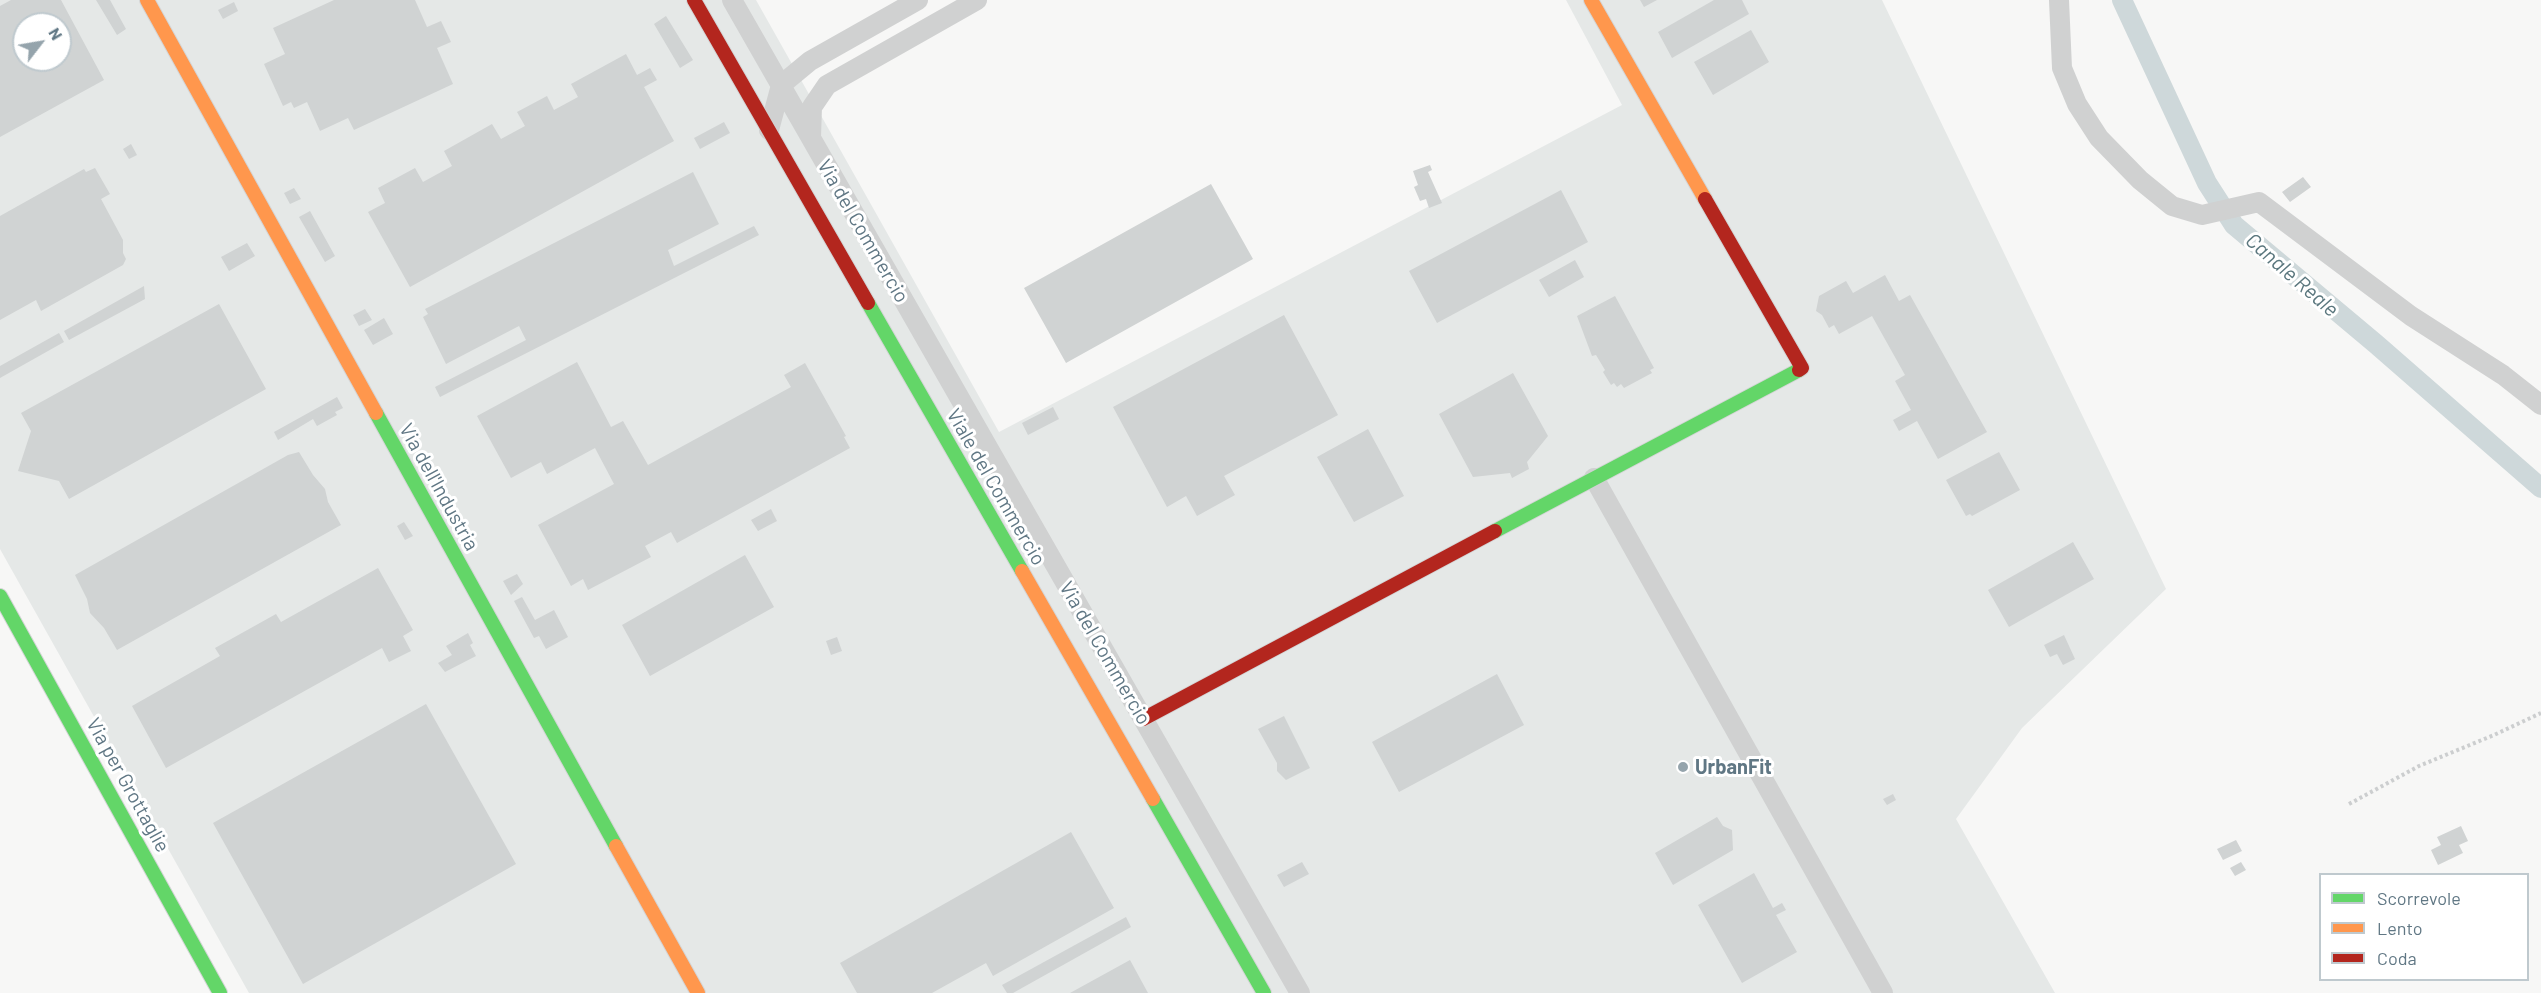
<!DOCTYPE html>
<style>
body{margin:0}
#map{position:relative;width:2541px;height:993px;overflow:hidden;background:#f7f7f6;font-family:Barlow,sans-serif}
canvas{display:block}
.legend{position:absolute;left:2319px;top:873px;width:210px;height:108px;box-sizing:border-box;background:#fff;border:2px solid #bfc9ce;margin:0;padding:8px 10px;list-style:none;font-size:18px;color:#607784}
.legend li{display:flex;align-items:center;gap:12px;height:30px}
.legend b{width:30px;border:2px solid #bfc9ce}
.north{position:absolute;left:12px;top:12px;width:60px;height:60px;box-sizing:border-box;background:#fff;border:2px solid #bfc9ce;border-radius:50%;rotate:59deg;font-size:16px;font-weight:700;line-height:24px;text-align:center;color:#607784}
.north::after{content:'';display:block;margin:auto;width:21px;height:27px;background:#95a4ac;clip-path:polygon(50% 0,100% 100%,50% 72%,0 100%)}
</style>
<div id="map">
<canvas width="2541" height="993"></canvas>
<ul class="legend">
<li><b style="height:8px;background:#63d668"></b>Scorrevole</li>
<li><b style="height:8px;background:#ff974d"></b>Lento</li>
<li><b style="height:8px;background:#b3261e"></b>Coda</li>
</ul>
<div class="north">N</div>
</div>
<script>
const ctx = document.querySelector('canvas').getContext('2d');
ctx.lineJoin = 'round';
function fill(path, color) { ctx.fillStyle = color; ctx.fill(path, 'evenodd'); }
const poly = rows => new Path2D(rows.map(r => 'M' + r).join(''));
function strokePath(path, color, width, dash) { ctx.strokeStyle = color; ctx.lineWidth = width; ctx.lineCap = dash ? 'butt' : 'round'; ctx.setLineDash(dash || []); ctx.stroke(path); }
function label(font, color, halo, rows, align = 'center') {
  ctx.font = font + ' Barlow,sans-serif'; ctx.lineWidth = 6; ctx.setLineDash([]); ctx.textBaseline = 'middle'; ctx.strokeStyle = halo; ctx.fillStyle = color; for (const [text, x, y, turn = 0] of rows) {
    ctx.save(); ctx.translate(x, y); ctx.rotate((+turn || 0) * Math.PI / 180); ctx.textAlign = isNaN(turn) ? turn : align; if (halo) ctx.strokeText(text, 0, 0); ctx.fillText(text, 0, 0); ctx.restore();
  }
}
fill(poly([
 [0,0,756,0,999,432,1622,105,1566,0,1882,0,2166,589,2022,728,1956,819,2055,993,249,993,0,549],
 [24,24,60,24,60,60,24,60]
]), '#e5e8e7');
strokePath(poly([
 [2122,0,2207,183,2234,225,2376,344,2541,488]
]), '#ced8da', 20);
fill(poly([
 [11,0,61,0,104,80,0,137,0,6],
 [24,24,60,24,60,60,24,60],
 [96,0,110,0,126,29,117,35],
 [334,0,415,0,427,27,441,21,451,42,437,48,453,84,354,130,348,118,320,131,307,102,294,108,291,102,283,106,264,64,285,54,273,28],
 [1640,0,1657,0,1644,7],
 [1714,0,1742,0,1749,14,1672,58,1658,32],
 [234,2,238,11,223,19,218,10],
 [666,16,693,60,680,68,654,24],
 [1751,30,1769,62,1713,95,1694,62],
 [626,54,637,75,650,68,657,80,644,87,674,141,410,287,368,212,385,203,378,188,415,168,423,182,452,166,444,151,492,124,501,139,525,126,517,112,547,96,554,110,578,97,571,84],
 [724,122,730,133,700,149,694,138],
 [131,144,137,155,129,159,123,149],
 [1430,165,1432,170,1428,172,1442,203,1429,208,1426,199,1420,201,1414,187,1418,185,1413,171],
 [95,168,110,194,101,199,123,240,123,253,126,259,123,265,41,311,36,300,0,320,0,216,84,169,86,172],
 [693,172,719,224,668,250,674,266,754,226,759,235,440,397,435,387,526,340,519,326,446,364,423,317,428,314,425,309],
 [2303,177,2311,187,2290,202,2282,192],
 [1211,184,1253,259,1066,363,1024,288],
 [294,188,301,199,290,204,284,193],
 [1561,190,1588,242,1437,323,1409,271],
 [310,211,335,256,325,262,299,217],
 [247,243,255,256,229,271,221,257],
 [1575,260,1584,277,1549,297,1539,280],
 [1885,275,1899,301,1910,295,1987,432,1938,459,1917,421,1899,431,1893,420,1911,410,1895,381,1905,375,1872,316,1839,334,1834,325,1829,328,1822,315,1816,311,1819,296,1846,281,1853,293],
 [144,286,145,299,69,340,64,331],
 [1615,296,1654,368,1650,370,1652,373,1624,388,1621,384,1617,387,1614,383,1611,385,1603,372,1605,370,1596,355,1592,356,1577,316],
 [219,304,266,389,69,499,59,481,18,471,31,431,21,413],
 [365,309,372,320,359,326,353,315],
 [1284,315,1338,415,1224,476,1235,495,1197,516,1186,496,1167,507,1113,407],
 [384,318,393,334,373,345,364,330],
 [59,333,64,342,0,378,0,366],
 [577,362,611,427,623,421,648,465,791,387,784,375,805,363,846,436,844,437,850,448,677,543,671,532,645,546,651,557,588,590,583,579,571,586,538,525,614,484,595,448,547,474,541,462,511,478,477,416],
 [1513,373,1548,436,1527,462,1529,469,1512,478,1510,473,1473,477,1439,414],
 [337,397,343,408,335,412,337,415,317,426,313,419,278,440,274,432],
 [1053,407,1059,419,1028,435,1022,423],
 [1368,429,1404,496,1354,522,1317,457],
 [299,452,313,475,325,489,328,502,341,525,117,650,104,628,90,613,87,599,75,575,288,455],
 [1999,452,2020,490,1972,516,1970,514,1966,516,1946,480],
 [771,509,777,521,758,531,751,520],
 [404,522,413,536,405,540,397,526],
 [2073,542,2094,579,2009,627,1988,590],
 [745,555,774,607,650,676,622,625],
 [378,568,413,630,403,636,411,651,389,662,382,648,166,768,132,706,220,656,215,648,276,614,281,622],
 [517,574,523,584,511,595,503,581],
 [522,597,535,620,554,610,568,637,546,649,539,636,534,638,514,601],
 [468,633,473,643,470,645,476,656,445,672,438,663,452,655,446,646],
 [2064,635,2075,659,2063,665,2057,654,2050,657,2044,645],
 [837,637,842,651,831,655,826,641],
 [1497,674,1524,725,1399,792,1372,742],
 [426,704,516,864,303,984,213,823],
 [1284,716,1310,768,1286,780,1277,771,1277,763,1258,729],
 [1893,794,1896,800,1887,805,1883,799],
 [1717,817,1723,826,1732,830,1733,850,1673,885,1655,853],
 [2461,826,2468,841,2459,845,2463,853,2438,865,2431,850,2441,845,2437,837],
 [1071,832,1114,908,993,976,986,963,932,993,857,993,840,963],
 [2236,840,2242,851,2223,860,2217,849],
 [1302,862,1309,874,1284,887,1277,875],
 [2241,862,2246,870,2235,876,2230,868],
 [1754,873,1773,908,1782,903,1786,910,1776,915,1797,952,1742,983,1698,905],
 [1126,917,1131,927,1013,993,1007,993,1002,985],
 [1130,960,1148,993,1070,993]
]), '#d0d3d3');
const fast = poly([
 [868,303,1022,571],
 [376,413,616,846],
 [1495,531,1799,370],
 [0,596,220,993],
 [1153,799,1264,993]
]);
const slow = poly([
 [147,0,376,413],
 [1591,0,1705,199],
 [1022,571,1153,799],
 [616,846,698,993]
]);
const jam = poly([
 [694,0,868,303],
 [1705,199,1802,368,1799,370],
 [1143,719,1495,531]
]);
strokePath(fast, '#d4d5d6', 16);
strokePath(slow, '#d4d5d6', 16);
strokePath(jam, '#d4d5d6', 16);
strokePath(poly([
 [2349,804,2419,766,2494,735,2541,713]
]), '#cccecf', 4, [3, 3]);
strokePath(poly([
 [732,0,1300,993],
 [2059,0,2062,68,2077,104,2099,138,2140,180,2172,206,2202,215,2259,202,2411,316,2503,375,2541,405],
 [769,130,781,85,810,61,918,0],
 [811,137,812,107,827,85,977,0],
 [1594,478,1883,993]
]), '#d0d1d1', 20);
strokePath(fast, '#63d668', 14);
strokePath(slow, '#ff974d', 14);
strokePath(jam, '#b3261e', 14);
for (const [x, y, r, color] of [
 [1683,767,6,"#95a4ac"]
]) { const dot = new Path2D(); dot.arc(x, y, r, 0, 2 * Math.PI); ctx.fillStyle = color; ctx.fill(dot); strokePath(dot, '#fff', 2); }
label('20px', '#607784', '#fff', [
 ["Via del Commercio",863,231,60],
 ["Via dell'Industria",439,487,61],
 ["Viale del Commercio",996,487,60],
 ["Via del Commercio",1105,653,60],
 ["Via per Grottaglie",128,785,61]
]);
label('bold 20px', '#607784', '#fff', [
 ["UrbanFit",1695,767]
], 'left');
label('italic 21px', '#5b777e', '#fff', [
 ["Canale Reale",2292,275,41]
]);
</script>
